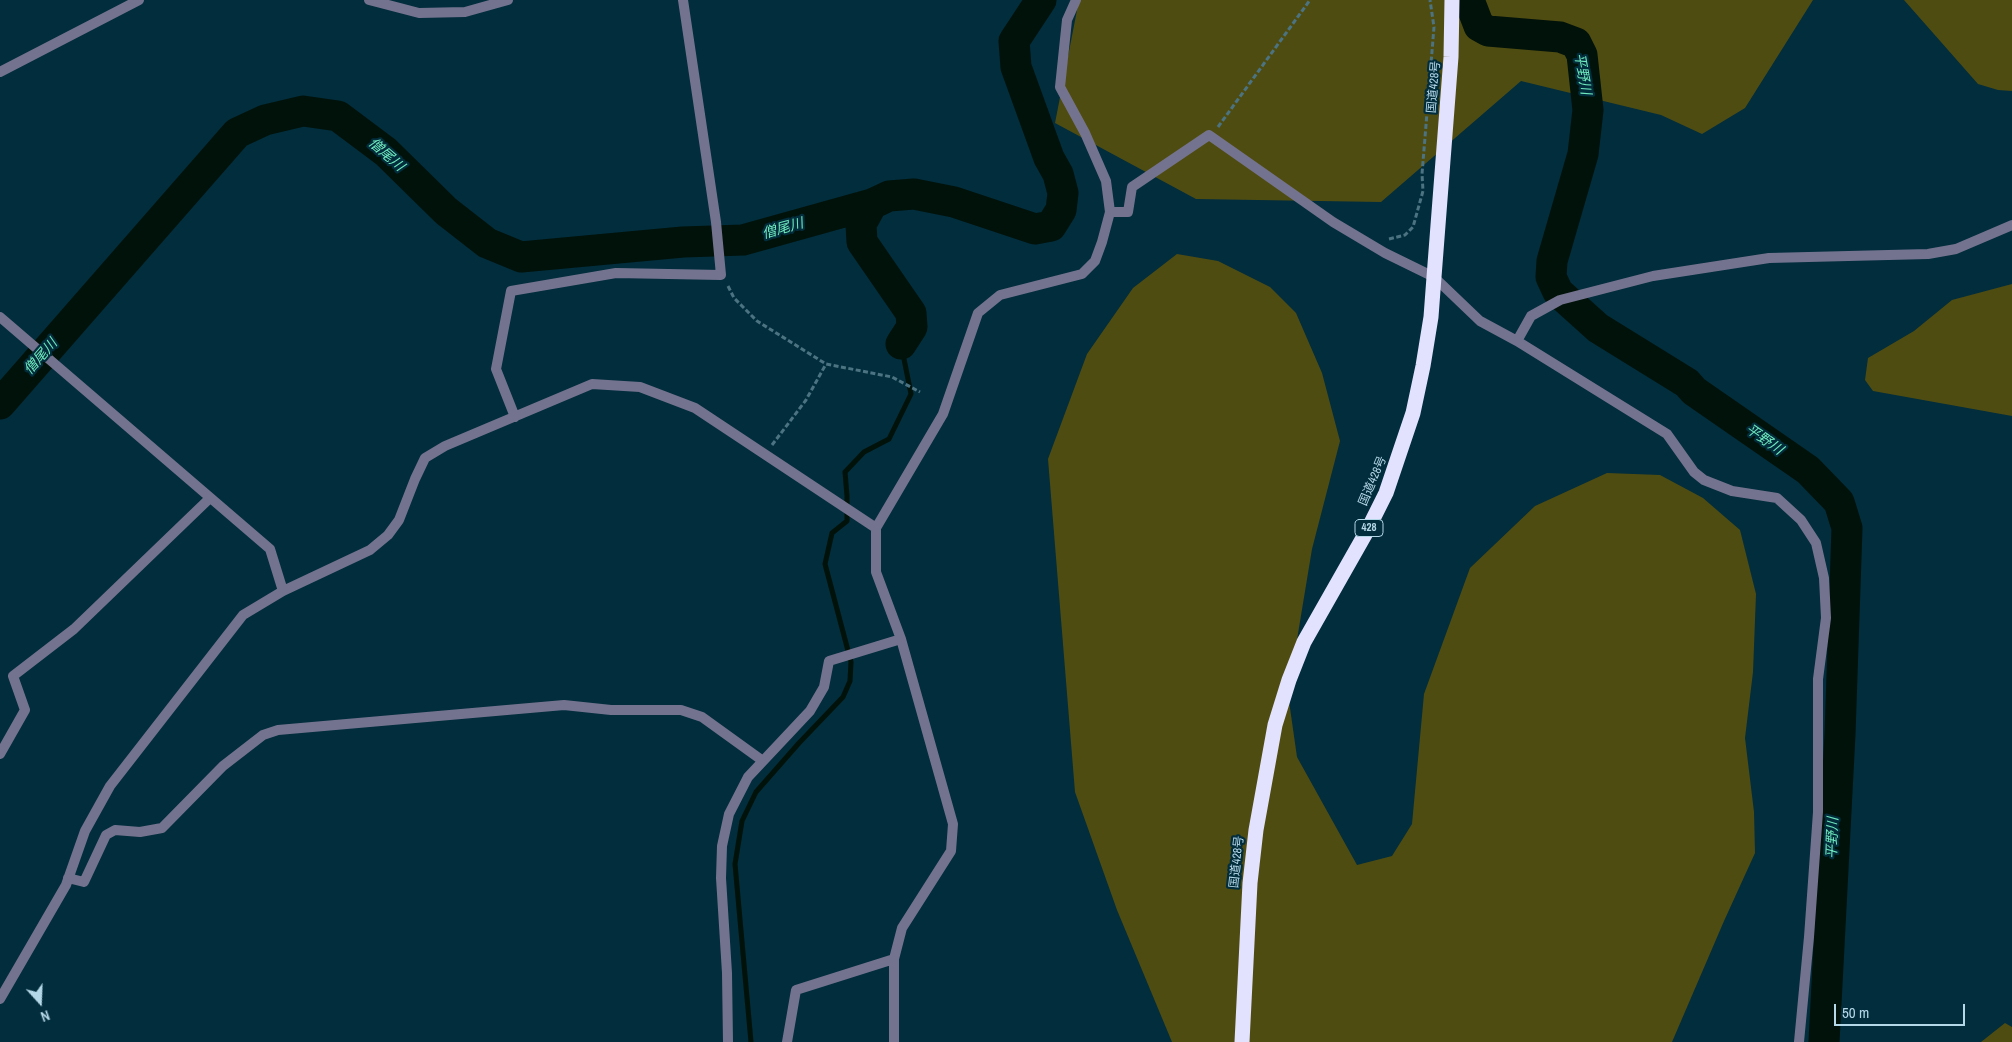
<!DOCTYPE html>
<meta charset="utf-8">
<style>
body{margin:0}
#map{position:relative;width:2012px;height:1042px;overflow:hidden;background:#022d3c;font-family:"Archivo Narrow",sans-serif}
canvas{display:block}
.north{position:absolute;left:15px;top:977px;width:50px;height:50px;-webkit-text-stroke:4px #022d3c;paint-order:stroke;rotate:160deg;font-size:14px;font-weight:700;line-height:20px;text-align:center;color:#b5d8e8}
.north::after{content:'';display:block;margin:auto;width:18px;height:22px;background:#b5d8e8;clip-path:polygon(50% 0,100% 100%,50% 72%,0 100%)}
.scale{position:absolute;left:1834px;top:1004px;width:131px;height:22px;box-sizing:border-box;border:2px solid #b5d8e8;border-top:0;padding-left:6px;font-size:15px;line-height:18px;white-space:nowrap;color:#b5d8e8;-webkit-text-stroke:4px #022d3c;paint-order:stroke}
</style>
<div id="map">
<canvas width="2012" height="1042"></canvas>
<div class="north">N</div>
<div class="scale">50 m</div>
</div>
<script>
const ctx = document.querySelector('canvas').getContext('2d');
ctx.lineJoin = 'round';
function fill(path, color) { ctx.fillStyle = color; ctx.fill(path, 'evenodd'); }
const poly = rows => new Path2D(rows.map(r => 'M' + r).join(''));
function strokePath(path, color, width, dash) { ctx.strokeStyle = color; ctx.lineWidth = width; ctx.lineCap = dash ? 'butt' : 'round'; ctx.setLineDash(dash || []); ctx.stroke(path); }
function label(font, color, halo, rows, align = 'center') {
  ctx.font = font + ' "Archivo Narrow","Noto Sans JP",sans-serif'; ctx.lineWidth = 4.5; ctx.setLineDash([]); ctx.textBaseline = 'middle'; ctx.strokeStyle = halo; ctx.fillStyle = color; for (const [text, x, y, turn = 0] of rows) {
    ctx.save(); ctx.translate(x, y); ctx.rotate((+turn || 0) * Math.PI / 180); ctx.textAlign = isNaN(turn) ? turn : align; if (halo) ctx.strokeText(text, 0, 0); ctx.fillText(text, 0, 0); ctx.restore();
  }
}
fill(poly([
 [1079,0,1813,0,1745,108,1702,134,1661,115,1521,81,1381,202,1196,199,1055,123],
 [1904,0,2012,0,2012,91,1998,90,1978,84],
 [1177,254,1218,261,1270,287,1296,313,1322,373,1340,441,1312,549,1288,694,1297,757,1357,865,1392,856,1412,824,1424,694,1470,568,1535,506,1607,473,1660,475,1703,498,1740,530,1756,594,1753,672,1745,738,1754,812,1755,853,1724,921,1672,1042,1172,1042,1117,910,1075,792,1048,459,1087,354,1133,288],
 [2012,284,2012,416,1873,391,1865,380,1868,358,1914,331,1952,300],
 [2005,1023,2012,1027,2012,1042,1981,1042]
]), '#4f4c12');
strokePath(poly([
 [751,1042,735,864,742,821,756,792,799,743,843,697,850,681,851,662,825,564,832,533,847,521,847,496,845,472,864,452,889,439,911,394,901,344]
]), '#00120a', 5);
strokePath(poly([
 [1469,0,1479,26,1488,31,1560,37,1576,43,1582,55,1588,110,1583,154,1552,261,1551,277,1558,292,1598,328,1687,383,1694,391,1808,470,1839,502,1847,528,1840,734,1824,1042],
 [901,344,912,327,911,313,862,242,861,224,872,204,889,196,914,194,954,202,1035,229,1051,226,1061,210,1063,193,1058,174,1049,158,1016,67,1014,41,1041,0],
 [0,404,237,133,265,120,303,111,338,116,386,152,446,211,487,243,521,257,683,242,743,240,872,204]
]), '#00120a', 31);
strokePath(poly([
 [1218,127,1310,0],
 [1389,239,1405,235,1413,227,1423,191,1422,174,1434,27,1430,0],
 [728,286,734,298,757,321,826,364,892,377,920,392],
 [772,445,806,400,826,364]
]), '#4b7382', 3, [5, 2.5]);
strokePath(poly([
 [369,0,419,13,465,12,508,0],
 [0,72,139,0],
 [1110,212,1128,212,1132,187,1209,135,1333,222,1385,253,1434,277,1480,321,1517,341,1667,434,1694,472,1704,480,1732,491,1777,498,1801,520,1816,543,1824,578,1826,618,1818,679,1818,812,1809,937,1799,1042],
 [0,317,270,549,283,591],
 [1517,341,1531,316,1560,300,1653,276,1769,258,1928,254,1956,249,2012,225],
 [515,417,496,369,511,291,616,273,721,275,716,222,683,0],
 [0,754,25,710,13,676,74,629,210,498],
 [68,878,84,882,106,835,115,830,140,832,162,828,223,766,263,735,278,730,564,705,611,710,681,710,702,717,763,761],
 [0,999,66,885,85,831,110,786,243,615,283,591,370,550,388,535,399,520,415,479,425,458,445,446,592,384,640,387,695,408,876,528],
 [728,1042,727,973,721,878,722,846,729,814,748,777,810,711,824,687,829,661,901,639],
 [787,1042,796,990,894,959],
 [894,1042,894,959,902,928,951,851,953,824,901,639,876,572,876,528,943,414,978,313,1000,295,1082,274,1095,261,1102,242,1110,212,1106,181,1085,133,1060,87,1067,20,1076,0]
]), '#74738f', 10);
strokePath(poly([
 [1242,1042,1250,883,1256,830,1275,725,1289,680,1304,642,1367,531,1386,493,1413,413,1423,366,1431,317,1434,277,1451,57,1452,0]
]), '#e2e1fe', 15);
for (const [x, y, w] of [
 [1369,528,28]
]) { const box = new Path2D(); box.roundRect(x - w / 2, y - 8.5, w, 17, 4); ctx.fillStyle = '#022d3c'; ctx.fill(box); strokePath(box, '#b5d8e8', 1); }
label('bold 11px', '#b5d8e8', null, [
 ["428",1369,528]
]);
label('12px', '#b5d8e8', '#022d3c', [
 ["国道428号",1434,87,-85],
 ["国道428号",1373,481,-67],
 ["国道428号",1237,862,-84]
]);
label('italic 14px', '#6fe9bd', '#022d3c', [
 ["平野川",1582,74,80],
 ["僧尾川",386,155,41],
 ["僧尾川",783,229,-16],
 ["僧尾川",41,357,-49],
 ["平野川",1764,440,35],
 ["平野川",1833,838,-88]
]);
</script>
